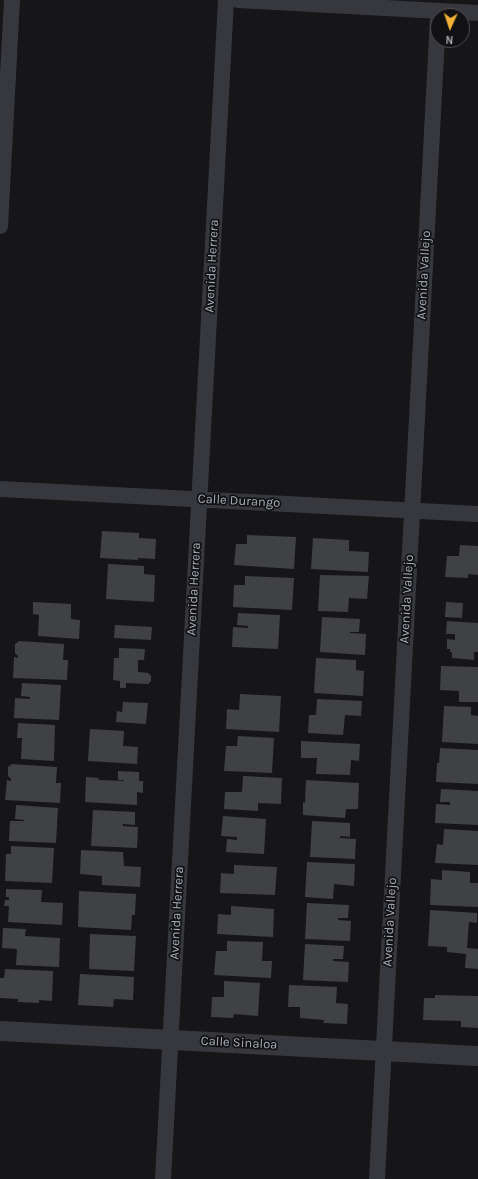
<!DOCTYPE html>
<style>
body{margin:0}
#map{position:relative;width:478px;height:1179px;overflow:hidden;background:#161618;font-family:Karla,sans-serif}
canvas{display:block}
.north{position:absolute;left:430px;top:8px;width:40px;height:40px;box-sizing:border-box;background:#111113;border:1px solid #4d4f55;border-radius:50%;rotate:183deg;font-size:11px;font-weight:700;line-height:16px;text-align:center;color:#a8adb8}
.north::after{content:'';display:block;margin:auto;width:14px;height:18px;background:#f2b134;clip-path:polygon(50% 0,100% 100%,50% 72%,0 100%)}
</style>
<div id="map">
<canvas width="478" height="1179"></canvas>
<div class="north">N</div>
</div>
<script>
const ctx = document.querySelector('canvas').getContext('2d');
ctx.lineJoin = 'round';
function fill(path, color) { ctx.fillStyle = color; ctx.fill(path, 'evenodd'); }
const poly = rows => new Path2D(rows.map(r => 'M' + r).join(''));
function strokePath(path, color, width, dash) { ctx.strokeStyle = color; ctx.lineWidth = width; ctx.lineCap = dash ? 'butt' : 'round'; ctx.setLineDash(dash || []); ctx.stroke(path); }
function label(font, color, halo, rows, align = 'center') {
  ctx.font = font + ' Karla,sans-serif'; ctx.lineWidth = 3.5; ctx.setLineDash([]); ctx.textBaseline = 'middle'; ctx.strokeStyle = halo; ctx.fillStyle = color; for (const [text, x, y, turn = 0] of rows) {
    ctx.save(); ctx.translate(x, y); ctx.rotate((+turn || 0) * Math.PI / 180); ctx.textAlign = isNaN(turn) ? turn : align; if (halo) ctx.strokeText(text, 0, 0); ctx.fillText(text, 0, 0); ctx.restore();
  }
}
fill(poly([
 [102,531,139,533,139,538,156,539,155,559,138,558,138,560,100,558],
 [247,535,296,537,294,569,234,565,236,544,247,544],
 [313,538,349,540,349,551,369,552,368,572,311,569],
 [460,545,478,546,478,575,468,574,468,578,445,577,447,556,459,556],
 [108,564,144,566,144,574,155,575,154,602,106,599],
 [320,575,369,576,367,599,349,598,348,612,318,611],
 [245,576,294,578,292,610,233,607,234,585,245,585],
 [33,602,71,604,71,619,80,620,79,639,38,636,39,615,33,614],
 [446,602,463,603,462,618,445,617],
 [238,613,280,615,278,649,232,647,233,627,248,628,248,626,237,625],
 [322,617,360,619,359,632,350,632,350,633,366,634,365,655,320,652],
 [447,621,478,623,478,652,474,652,474,660,452,658,452,652,450,652,450,649,447,649,447,639,455,640,455,634,446,634],
 [115,625,152,627,151,640,114,638],
 [19,641,64,644,63,660,68,660,67,680,13,678,14,657,18,658,18,656,15,653,15,644],
 [119,648,145,649,144,660,138,660,138,672,149,673,149,675,151,675,151,682,149,682,149,684,126,683,126,688,120,688,120,681,113,680,114,658,119,658],
 [316,658,356,660,356,670,364,671,363,696,314,693],
 [441,666,478,667,478,702,459,702,459,691,440,690],
 [22,683,61,685,59,720,14,718,15,698,30,699,30,697,21,696],
 [240,694,281,696,279,732,226,729,227,709,239,710],
 [317,699,362,701,361,716,345,715,343,735,308,733,309,715,316,715],
 [123,702,148,703,146,724,116,722,117,711,122,712],
 [444,706,471,707,471,715,478,716,478,744,442,742],
 [18,723,55,725,54,761,21,759,22,738,17,738],
 [90,729,124,731,123,746,138,747,137,764,88,761],
 [238,736,274,738,272,773,224,771,226,746,237,746],
 [301,741,360,744,359,761,351,760,350,775,316,774,317,758,301,758],
 [440,748,478,750,478,784,436,782,437,763,439,763],
 [12,764,57,767,56,783,61,783,60,803,5,800,7,780,11,781,11,779,8,776,8,767],
 [118,771,139,772,139,781,143,781,143,793,137,792,137,805,85,802,86,777,99,778,98,780,124,781,124,780,118,780],
 [243,776,282,778,281,804,258,803,258,811,224,809,225,792,242,792],
 [306,780,359,783,358,809,346,809,345,818,303,815,303,802,305,803],
 [441,789,478,791,478,825,435,823,436,804,450,805,450,802,440,802],
 [16,805,58,808,56,843,9,841,10,821,24,821,24,820,15,819],
 [93,810,135,812,135,825,123,824,123,826,138,827,137,848,91,846],
 [223,816,266,819,264,854,226,852,227,839,237,840,237,837,221,836],
 [312,821,350,823,350,837,340,836,340,838,356,839,355,859,310,857],
 [444,829,478,831,478,865,435,863,437,844,443,845],
 [11,846,54,848,52,883,5,881,6,854,11,854],
 [81,850,123,852,124,866,141,867,140,887,102,885,102,876,80,874],
 [307,862,355,864,354,886,334,884,333,899,305,897],
 [234,865,277,867,275,895,220,893,221,873,234,874],
 [442,870,470,872,470,883,478,883,478,907,430,905,431,879,442,880],
 [6,889,42,890,41,902,63,903,62,925,8,922,9,906,4,906,5,900,9,900,9,897,6,897],
 [79,891,136,894,135,915,132,915,131,930,78,927],
 [307,903,349,905,348,918,338,918,338,920,351,921,350,941,305,939],
 [231,906,274,909,273,937,217,934,218,914,231,915],
 [430,910,477,913,477,923,469,922,467,948,478,949,478,969,465,968,466,954,447,952,447,947,428,946],
 [3,928,26,929,25,936,60,938,59,967,16,965,17,949,2,948],
 [90,934,136,936,134,971,89,969],
 [227,941,263,942,262,961,272,961,271,978,214,975,216,951,227,951],
 [305,944,344,946,343,959,333,959,333,961,349,962,348,982,303,980],
 [5,969,53,971,52,1001,39,1000,39,1003,18,1002,18,999,0,998,0,978,4,978],
 [80,974,134,977,133,1000,114,999,113,1007,78,1005],
 [224,981,260,983,258,1016,234,1014,233,1018,211,1017,212,997,224,997],
 [289,985,337,987,336,1003,348,1004,347,1024,323,1023,324,1020,300,1018,300,1007,288,1007],
 [435,995,478,996,478,1028,461,1027,461,1021,423,1020,424,998,435,998]
]), '#404145');
strokePath(poly([
 [238,0,478,13],
 [0,226,12,0],
 [0,489,478,514],
 [163,1179,226,0],
 [377,1179,438,18]
]), '#37383d', 16);
strokePath(poly([
 [0,1031,478,1056]
]), '#37383d', 20);
label('13px', '#a8adb8', '#111113', [
 ["Avenida Herrera",212,266,-87],
 ["Avenida Vallejo",424,275,-87],
 ["Calle Durango",239,501,3],
 ["Avenida Herrera",194,589,-87],
 ["Avenida Vallejo",407,599,-87],
 ["Avenida Herrera",177,913,-87],
 ["Avenida Vallejo",390,922,-87],
 ["Calle Sinaloa",239,1043,3]
]);
</script>
